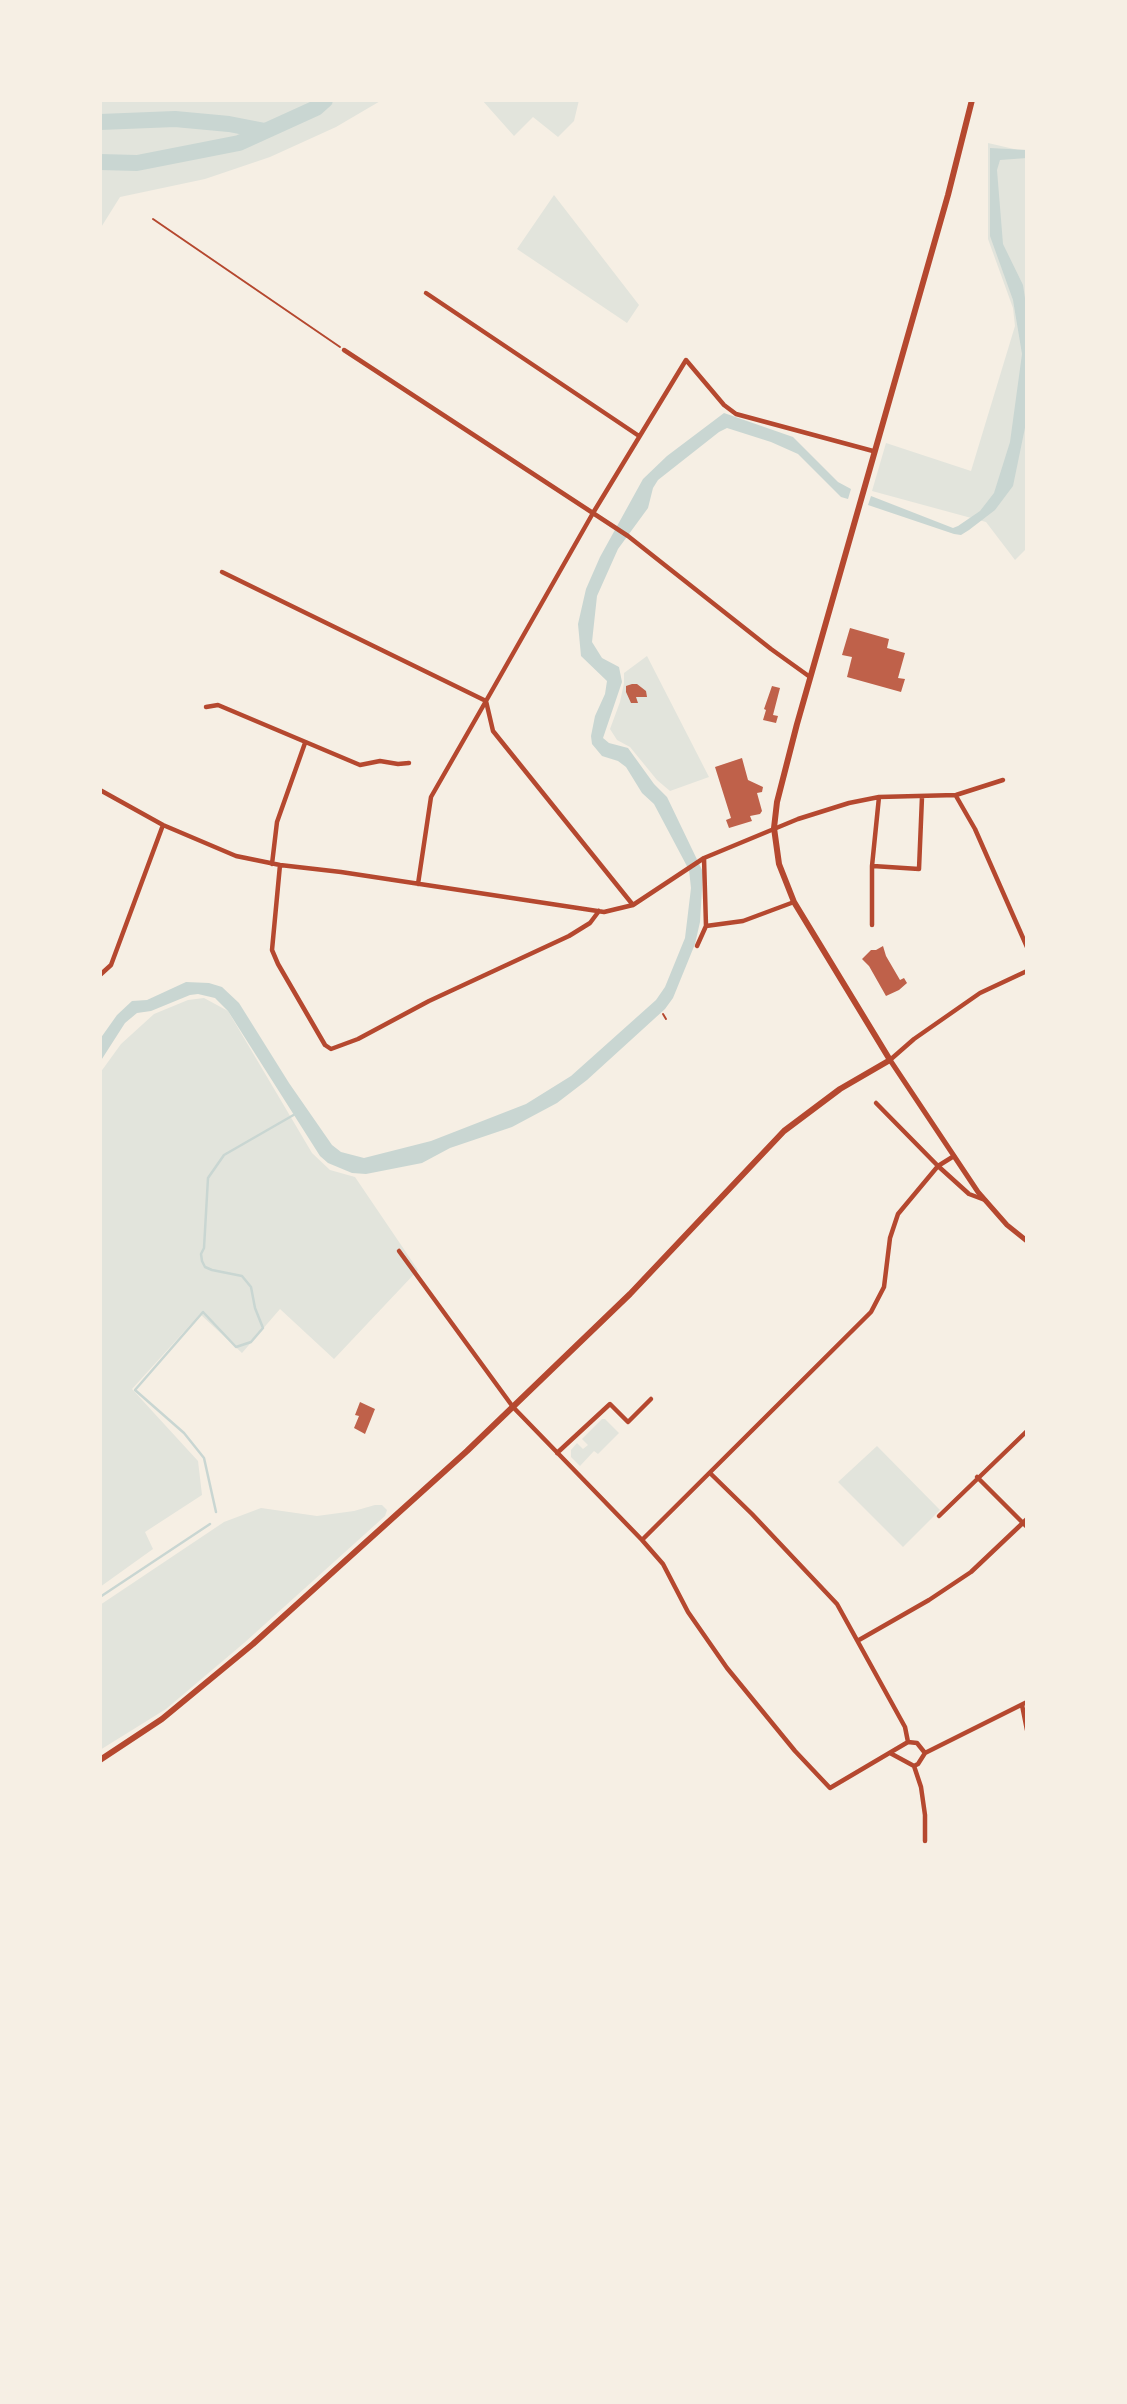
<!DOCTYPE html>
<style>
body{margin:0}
#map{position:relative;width:1127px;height:2404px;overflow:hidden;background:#f6efe4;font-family:Helvetica,sans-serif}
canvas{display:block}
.frame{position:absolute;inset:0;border:102px solid #f6efe4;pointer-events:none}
</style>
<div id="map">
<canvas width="1127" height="2404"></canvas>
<div class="frame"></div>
</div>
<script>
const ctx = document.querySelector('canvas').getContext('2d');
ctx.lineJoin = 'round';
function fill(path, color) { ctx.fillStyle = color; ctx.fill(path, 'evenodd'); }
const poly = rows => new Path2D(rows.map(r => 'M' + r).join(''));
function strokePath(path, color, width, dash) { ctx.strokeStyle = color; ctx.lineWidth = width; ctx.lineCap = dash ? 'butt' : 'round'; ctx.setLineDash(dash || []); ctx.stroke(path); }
fill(poly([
 [100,100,382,100,336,127,270,157,205,179,120,197,100,229],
 [482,100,579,100,574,121,558,137,533,117,514,136],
 [988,143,1027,152,1027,548,1015,560,986,522,872,491,886,443,971,471,1015,326,1013,308,988,239],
 [554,195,639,305,627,323,517,249],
 [647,656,709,777,670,791,657,780,630,747,617,740,610,729,620,702,624,683,624,673],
 [204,998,228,1011,312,1153,330,1170,355,1177,418,1270,334,1359,280,1309,242,1353,200,1314,132,1389,198,1461,202,1495,145,1532,153,1549,100,1587,100,1073,121,1044,154,1014,188,1000],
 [602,1419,605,1419,619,1433,598,1454,594,1451,580,1466,571,1457,571,1450,577,1443,583,1449,588,1445,582,1439],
 [877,1446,940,1510,903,1547,838,1482],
 [375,1505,382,1505,387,1510,385,1516,244,1643,166,1709,100,1750,100,1605,224,1522,261,1508,317,1516,354,1511]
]), '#e2e4dc');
fill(poly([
 [990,148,1027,150,1027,158,1000,160,997,170,1003,244,1023,285,1027,311,1027,418,1013,486,995,510,969,530,961,535,954,534,868,505,871,496,953,528,958,526,980,511,994,493,1010,442,1022,354,1013,300,990,236],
 [724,413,793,437,838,482,851,489,848,499,841,497,798,454,771,442,727,428,719,432,658,480,653,488,648,508,618,549,597,596,592,642,602,658,619,667,622,682,603,738,609,743,628,748,654,784,667,797,703,872,700,922,695,944,673,998,665,1009,587,1080,557,1103,512,1127,450,1148,422,1163,366,1174,352,1173,328,1163,320,1156,228,1011,215,998,198,994,190,995,151,1011,137,1013,125,1023,100,1062,100,1039,117,1015,132,1001,147,1000,186,982,209,983,222,987,239,1003,289,1083,332,1145,341,1152,364,1158,431,1141,526,1104,571,1076,656,1000,665,987,685,938,691,888,689,870,654,804,642,793,626,767,618,761,602,756,592,744,591,736,595,716,605,694,607,681,581,656,578,624,586,589,600,557,643,479,667,456]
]), '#c9d6d2');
strokePath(poly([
 [216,1512,204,1458,184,1433,135,1390,203,1312,236,1347,251,1342,263,1328,255,1308,251,1287,242,1276,212,1270,205,1267,202,1261,201,1254,204,1248,208,1178,224,1155,297,1113],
 [100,1597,210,1524]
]), '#c9d6d2', 2.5);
strokePath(poly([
 [100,122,175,119,229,124,265,131],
 [100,162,137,163,239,143,316,108,325,100]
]), '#c9d6d2', 16);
fill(poly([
 [850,628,889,639,887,648,905,653,898,678,905,679,901,692,847,677,852,657,842,655],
 [632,684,637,684,646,691,647,697,636,697,638,703,631,703,626,692,626,686],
 [772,686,780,688,773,715,778,716,776,723,763,720,766,710,764,709],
 [742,758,748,780,763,787,762,792,757,793,762,811,760,814,750,816,752,821,729,828,726,820,731,818,715,767],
 [883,946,886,956,900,980,904,978,907,983,899,990,886,996,869,966,862,959,871,950,876,950],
 [360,1402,375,1409,365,1434,354,1428,359,1416,355,1415]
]), '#bf614a');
strokePath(poly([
 [153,219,340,347],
 [663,1014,666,1019]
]), '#b5482f', 2);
strokePath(poly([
 [426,293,639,436],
 [344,350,628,536,771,649,810,677],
 [222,572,486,701,431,797,418,884],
 [206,707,218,705,360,765,380,761,398,764,409,763],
 [100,790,163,825,236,856,280,865,341,872,604,912,633,905,704,858,798,819,849,803,879,797,956,795,1003,780],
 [956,796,975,829,1027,947],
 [272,864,277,822,305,743],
 [280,865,272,950,278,964,325,1045,331,1049,358,1039,429,1001,569,936,590,923,599,911],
 [873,866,919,869,922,797],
 [633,905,493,731,486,701,593,513,686,360,724,405,736,414,873,451],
 [872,925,872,866,879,797],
 [706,926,743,921,794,902],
 [697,946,706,926,704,858],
 [100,975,111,965,163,825],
 [890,1060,914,1039,980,993,1027,971],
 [876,1103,938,1166,969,1194,985,1200],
 [399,1251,513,1407,642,1540,663,1564,688,1612,727,1668,795,1751,830,1788,908,1742,917,1743,925,1753,1027,1702],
 [557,1453,610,1404,628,1422,651,1399],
 [711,1474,752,1514,837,1604,905,1727,908,1742],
 [977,1477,1027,1527],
 [939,1516,1027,1431],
 [642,1540,871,1312,884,1287,890,1238,898,1214,938,1166,954,1156],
 [859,1640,929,1600,971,1572,1027,1519],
 [1022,1705,1027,1730],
 [890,1753,914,1766,918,1764,925,1753],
 [914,1766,921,1787,925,1815,925,1841]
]), '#b5482f', 4.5);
strokePath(poly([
 [890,1060,978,1192,1007,1225,1027,1241]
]), '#b5482f', 5);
strokePath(poly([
 [100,1760,162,1719,253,1644,467,1451,630,1294,784,1131,840,1089,890,1060,794,902,779,864,774,828,777,802,797,724,948,195,972,100]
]), '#b5482f', 6);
</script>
